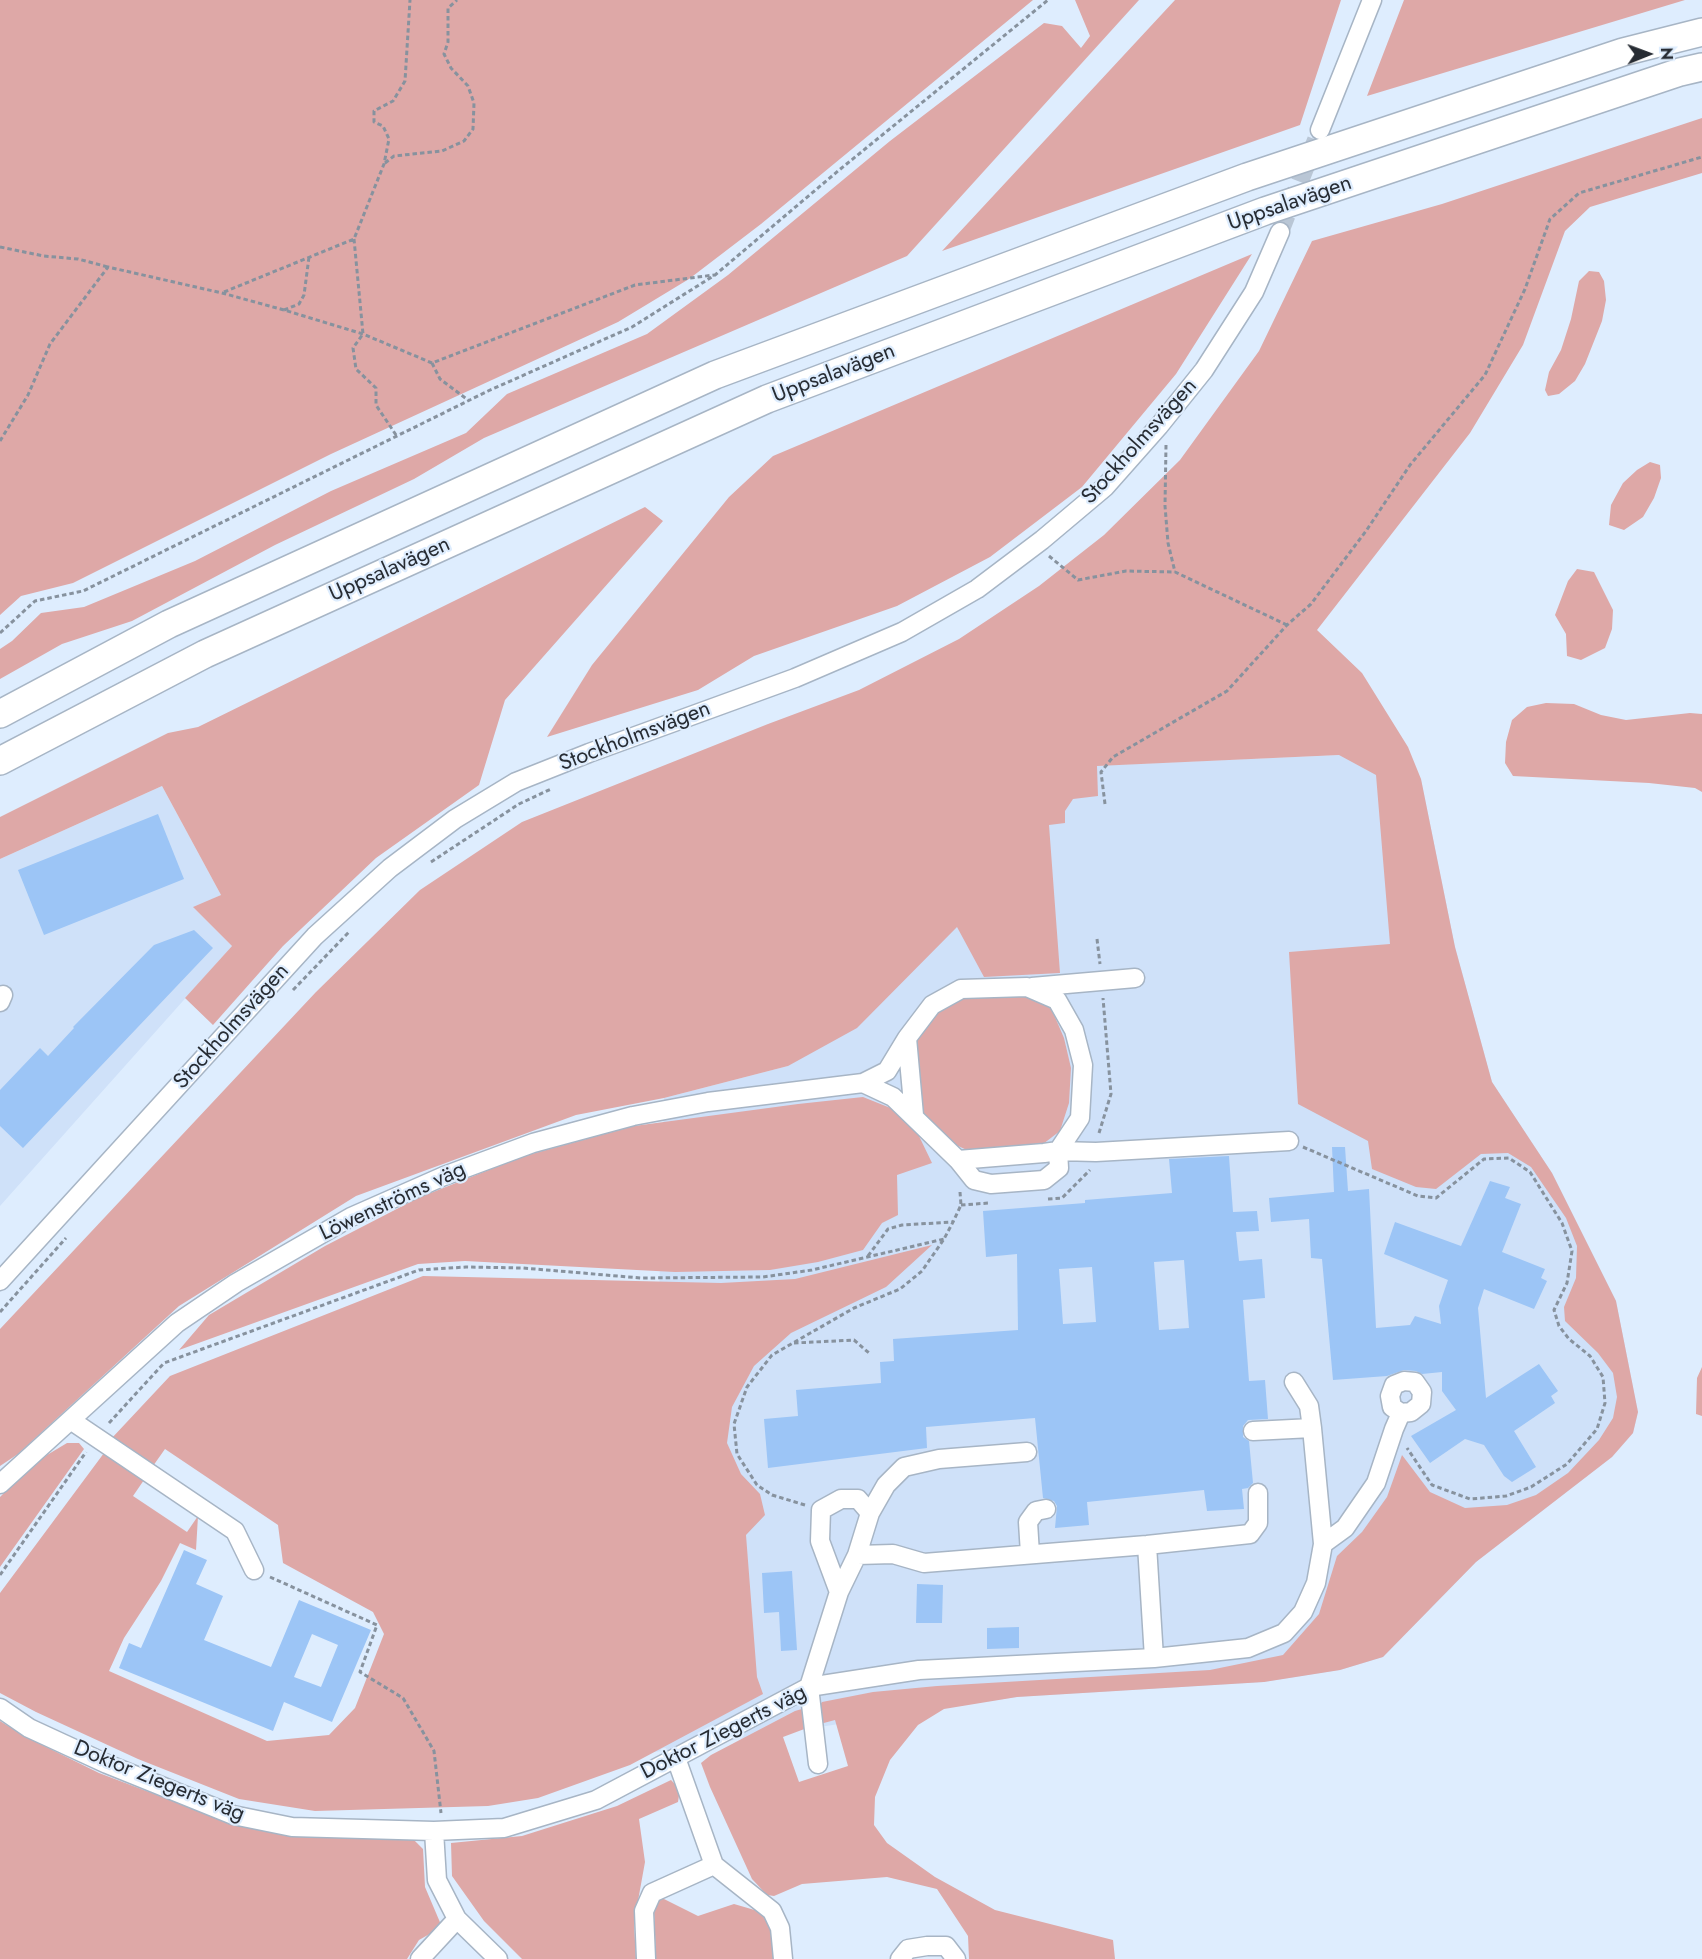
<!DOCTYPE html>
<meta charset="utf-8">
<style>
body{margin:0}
#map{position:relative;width:1702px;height:1959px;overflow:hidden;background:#deedfe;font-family:Jost,sans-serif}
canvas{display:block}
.north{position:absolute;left:1618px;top:24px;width:60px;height:60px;-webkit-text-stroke:4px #deedfe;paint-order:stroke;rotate:89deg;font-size:16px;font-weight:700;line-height:24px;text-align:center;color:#272c33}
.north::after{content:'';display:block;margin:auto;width:21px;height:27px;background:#272c33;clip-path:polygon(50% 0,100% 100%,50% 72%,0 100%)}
</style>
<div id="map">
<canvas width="1702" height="1959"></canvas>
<div class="north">N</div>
</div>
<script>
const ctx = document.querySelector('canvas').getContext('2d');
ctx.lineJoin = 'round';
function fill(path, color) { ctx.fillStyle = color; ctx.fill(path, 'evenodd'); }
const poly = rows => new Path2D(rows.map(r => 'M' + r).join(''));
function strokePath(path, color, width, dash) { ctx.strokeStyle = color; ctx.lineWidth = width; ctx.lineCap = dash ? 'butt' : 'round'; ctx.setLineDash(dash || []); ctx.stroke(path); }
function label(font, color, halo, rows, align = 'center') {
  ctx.font = font + ' Jost,sans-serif'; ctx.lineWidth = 4.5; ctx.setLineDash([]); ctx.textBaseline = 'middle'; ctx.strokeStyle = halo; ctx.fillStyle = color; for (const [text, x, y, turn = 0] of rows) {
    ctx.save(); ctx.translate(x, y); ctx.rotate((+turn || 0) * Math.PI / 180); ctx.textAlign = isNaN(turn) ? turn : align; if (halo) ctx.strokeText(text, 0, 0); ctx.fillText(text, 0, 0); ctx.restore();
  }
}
fill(poly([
 [1340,755,1421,779,1455,947,1492,1082,1552,1173,1616,1301,1638,1412,1633,1433,1612,1457,1476,1562,1383,1657,1340,1670,1264,1682,1017,1697,648,1753,664,1098,788,1066,1042,768],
 [162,786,221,895,194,908,232,946,0,1206,0,859]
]), '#cfe1f9');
fill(poly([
 [0,0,1033,0,761,224,689,279,618,322,331,454,73,583,21,596,0,615],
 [1075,0,1139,0,907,256,484,438,414,479,275,545,132,621,62,644,0,679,0,649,12,641,41,613,84,607,195,561,331,491,466,433,507,394,647,334,728,275,890,141,1044,23,1062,26,1081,48,1090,36],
 [1175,0,1341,0,1300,125,942,251],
 [1404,0,1685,0,1367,96],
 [1702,118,1702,173,1590,207,1565,231,1523,345,1470,433,1317,630,1362,673,1408,747,1421,779,1455,947,1492,1082,1552,1173,1616,1301,1638,1412,1633,1433,1612,1457,1476,1562,1383,1657,1340,1670,1264,1682,1017,1697,944,1709,918,1725,890,1760,875,1797,874,1825,887,1843,935,1877,995,1910,1113,1940,1115,1959,969,1959,968,1936,937,1889,887,1877,802,1884,774,1896,767,1895,752,1879,710,1787,701,1763,711,1755,795,1711,805,1708,807,1728,783,1737,799,1782,848,1766,835,1720,820,1724,818,1708,822,1702,873,1692,937,1686,1210,1670,1283,1655,1319,1614,1337,1556,1362,1532,1387,1497,1402,1455,1430,1492,1465,1508,1507,1505,1536,1495,1568,1473,1599,1440,1613,1418,1617,1397,1613,1373,1598,1353,1565,1321,1564,1307,1576,1278,1577,1246,1566,1218,1531,1167,1508,1153,1481,1154,1436,1189,1416,1187,1372,1169,1368,1141,1298,1104,1289,952,1390,944,1376,775,1339,755,1097,766,1098,796,1073,799,1065,811,1065,823,1049,825,1060,973,984,977,957,927,857,1028,788,1066,664,1098,576,1115,356,1196,179,1306,18,1454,0,1466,0,1329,316,992,420,890,522,822,768,724,859,690,959,639,1039,586,1104,535,1180,460,1259,351,1312,241,1442,204],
 [1252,254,1176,374,1082,487,990,557,897,606,754,656,698,690,547,737,592,665,729,497,773,456],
 [1589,271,1599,272,1604,281,1606,300,1602,321,1585,364,1575,381,1559,394,1548,396,1545,390,1549,372,1561,350,1571,319,1579,281],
 [1650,462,1660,465,1661,478,1654,498,1643,517,1624,530,1609,525,1611,505,1623,483,1637,470],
 [645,507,663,521,505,700,479,785,376,858,283,946,213,1025,185,998,232,946,193,907,221,895,162,786,0,859,0,817,168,733,198,727],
 [1577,569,1594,572,1613,610,1612,629,1605,648,1581,660,1567,656,1566,634,1555,615,1568,581],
 [1546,703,1574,704,1601,715,1626,720,1690,713,1702,714,1702,792,1695,788,1649,783,1513,776,1505,763,1506,742,1512,720,1527,707],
 [1026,995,1041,1001,1052,1010,1064,1038,1071,1068,1069,1103,1060,1131,1043,1144,969,1151,943,1139,922,1116,916,1039,934,1013,959,999],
 [863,1097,893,1109,919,1136,932,1163,897,1175,898,1215,882,1223,863,1250,818,1262,770,1270,675,1272,465,1261,418,1264,179,1350,209,1315,325,1246,418,1198,524,1156,634,1126,798,1104],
 [932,1245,886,1287,791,1333,754,1366,732,1407,727,1443,741,1474,760,1494,765,1515,746,1535,757,1677,763,1694,630,1765,538,1798,488,1806,315,1811,239,1799,138,1759,36,1712,0,1693,0,1593,104,1453,144,1480,133,1496,187,1532,198,1516,196,1550,180,1543,161,1581,124,1638,109,1671,267,1741,329,1735,355,1708,384,1634,373,1612,283,1563,278,1525,165,1449,153,1466,111,1439,170,1376,423,1276,721,1283,795,1279],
 [1702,1367,1702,1416,1696,1414,1697,1378],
 [67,1443,79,1443,84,1449,0,1567,0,1497,23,1474,47,1455],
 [0,1721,26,1737,99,1773,236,1825,411,1837,423,1849,425,1887,442,1927,419,1940,407,1959,0,1959],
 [671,1780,680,1789,678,1802,639,1819,645,1862,634,1923,636,1959,522,1959,484,1921,452,1876,451,1843,522,1836,617,1806],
 [660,1897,698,1916,734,1904,758,1911,773,1927,775,1959,656,1959,654,1910]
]), '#dea8a7');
fill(poly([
 [158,814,184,879,44,935,18,870],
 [194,930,213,948,23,1148,0,1126,0,1090,40,1048,48,1056,74,1028,73,1027,154,945],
 [1332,1147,1345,1147,1348,1191,1369,1189,1376,1328,1410,1325,1415,1316,1441,1324,1439,1306,1448,1280,1384,1254,1395,1222,1461,1246,1490,1181,1510,1187,1505,1198,1521,1204,1502,1252,1545,1269,1541,1278,1547,1281,1534,1309,1484,1289,1478,1308,1486,1398,1539,1364,1558,1391,1551,1396,1555,1403,1514,1431,1536,1467,1512,1482,1504,1476,1484,1445,1465,1439,1430,1463,1411,1436,1456,1410,1442,1391,1442,1372,1422,1374,1416,1371,1404,1370,1387,1376,1333,1380,1322,1259,1311,1258,1309,1219,1271,1222,1269,1198,1334,1192],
 [1229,1156,1233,1212,1257,1211,1259,1231,1236,1232,1239,1261,1262,1259,1265,1298,1243,1300,1249,1381,1265,1380,1268,1419,1248,1420,1243,1426,1243,1437,1249,1441,1253,1483,1248,1488,1242,1489,1244,1509,1207,1511,1204,1490,1087,1502,1089,1525,1055,1528,1057,1506,1054,1501,1043,1498,1035,1418,926,1427,927,1448,768,1468,764,1419,798,1416,796,1390,881,1383,880,1362,894,1361,893,1339,1018,1330,1017,1254,986,1257,983,1211,1085,1203,1085,1200,1172,1193,1169,1159],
 [1184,1260,1189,1328,1159,1330,1154,1262],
 [1092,1267,1096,1322,1063,1324,1059,1269],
 [184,1550,207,1560,196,1584,223,1596,204,1640,271,1667,299,1600,371,1630,332,1722,284,1702,273,1731,119,1668,129,1643,141,1648],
 [312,1634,338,1645,321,1687,294,1677],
 [792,1571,797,1650,781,1651,779,1612,764,1613,762,1573],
 [917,1584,943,1585,942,1623,916,1623],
 [1019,1627,1019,1648,987,1649,987,1628]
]), '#9cc5f6');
strokePath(poly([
 [1280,232,1320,130]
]), '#b9c6d5', 18, [18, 9]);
const minor = poly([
 [1320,130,1372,0],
 [1032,987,1135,978],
 [0,1002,3,995],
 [907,1038,914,1115],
 [958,1160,974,1180,991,1184,1044,1180,1059,1168,1058,1151,1096,1152,1289,1141],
 [0,1281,315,936,390,868,455,819,516,782,589,753,795,678,902,632,977,589,1042,540,1105,487,1159,426,1204,370,1254,292,1280,232],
 [72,1421,235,1531,254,1570],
 [1253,1431,1312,1428],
 [0,1484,177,1323,236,1283,351,1217,444,1176,533,1143,633,1116,708,1102,863,1083,887,1071,907,1038,932,1005,961,989,1027,987,1057,1000,1074,1030,1083,1065,1080,1118,1058,1151,1044,1153,958,1160,893,1097,863,1083],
 [870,1513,886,1485,904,1467,939,1459,1027,1452],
 [1323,1544,1345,1528,1376,1483,1394,1429,1401,1413,1411,1412,1421,1404,1422,1392,1415,1382,1404,1381,1394,1385,1390,1396,1392,1407,1401,1413],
 [1147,1545,1154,1658],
 [1030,1554,1028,1522,1036,1511,1046,1509],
 [839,1592,820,1541,821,1510,841,1499,858,1499,870,1513,857,1555],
 [0,1708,29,1728,107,1764,233,1815,292,1827,434,1831,504,1828,596,1800,809,1687,919,1670,1154,1658,1248,1648,1284,1633,1303,1612,1316,1583,1323,1544,1312,1428,1309,1406,1294,1382],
 [676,1758,714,1865,772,1911,780,1928,783,1959],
 [818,1764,809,1687,839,1592,857,1555,893,1554,924,1563,1147,1545,1250,1534,1258,1523,1258,1493],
 [434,1831,437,1880,457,1919,498,1959],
 [420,1959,457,1919],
 [646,1959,644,1911,652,1893,714,1865],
 [900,1959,908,1949,927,1946,946,1946,956,1959]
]);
const highway = poly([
 [0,714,169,624,715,375,1247,177,1623,52,1702,32],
 [0,761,205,654,767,399,1265,211,1680,72,1702,67]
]);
strokePath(minor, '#a7b5c5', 21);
strokePath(highway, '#a7b5c5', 30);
strokePath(poly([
 [385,163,394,156,442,151,464,141,473,129,474,103,468,86,451,68,444,54,448,42,448,8,457,0],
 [354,239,363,334,353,348,356,369,376,388,376,405,396,435],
 [0,247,44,256,78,259,108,267],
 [224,292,354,239,384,164,389,139,383,126,374,122,374,111,393,101,405,81,410,0],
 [284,310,299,304,304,295,309,257],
 [432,363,440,379,468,400],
 [0,441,28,395,50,344,108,267,222,293,284,310,363,334,432,363,635,285,714,275],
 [1166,445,1165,506,1168,543,1175,572],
 [1049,556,1078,580,1126,571,1175,572,1287,625],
 [0,633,35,601,83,591,488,391,632,327,715,275,838,171,1048,0],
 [1105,804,1101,772,1113,757,1227,691,1287,625,1311,604,1366,531,1410,465,1485,375,1525,289,1550,219,1579,193,1702,157],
 [431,862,519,804,551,789],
 [1097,939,1100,964],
 [293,990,349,932],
 [1099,1133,1111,1094,1103,998],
 [1303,1147,1418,1196,1436,1198,1484,1159,1509,1158,1530,1172,1562,1223,1572,1251,1567,1283,1554,1310,1559,1326,1569,1339,1590,1356,1603,1377,1605,1403,1597,1429,1567,1464,1531,1487,1506,1496,1470,1499,1432,1485,1407,1448],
 [1048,1199,1062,1198,1090,1170],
 [961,1205,989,1203],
 [868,1256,888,1229,902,1225,953,1222],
 [0,1312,66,1238],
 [794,1343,854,1340,869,1353],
 [109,1423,164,1363,419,1270,466,1267,523,1268,641,1278,763,1277,812,1270,944,1239],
 [805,1505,772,1495,757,1485,737,1454,734,1424,747,1387,772,1355,854,1308,900,1289,922,1271,944,1239,953,1222,961,1205,960,1192],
 [0,1575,86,1452],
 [270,1577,377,1625,360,1672,403,1698,434,1751,441,1813]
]), '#87929e', 3, [4.5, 3]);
strokePath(minor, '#fff', 18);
strokePath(highway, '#fff', 27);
label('22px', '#272c33', '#deedfe', [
 ["Uppsalavägen",1290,204,-19],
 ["Uppsalavägen",834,374,-21],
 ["Stockholmsvägen",1140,442,-48],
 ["Uppsalavägen",390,570,-24],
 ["Stockholmsvägen",635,737,-21],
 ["Stockholmsvägen",232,1027,-48],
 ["Löwenströms väg",393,1202,-25],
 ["Doktor Ziegerts väg",724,1733,-27],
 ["Doktor Ziegerts väg",159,1782,22]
]);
</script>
